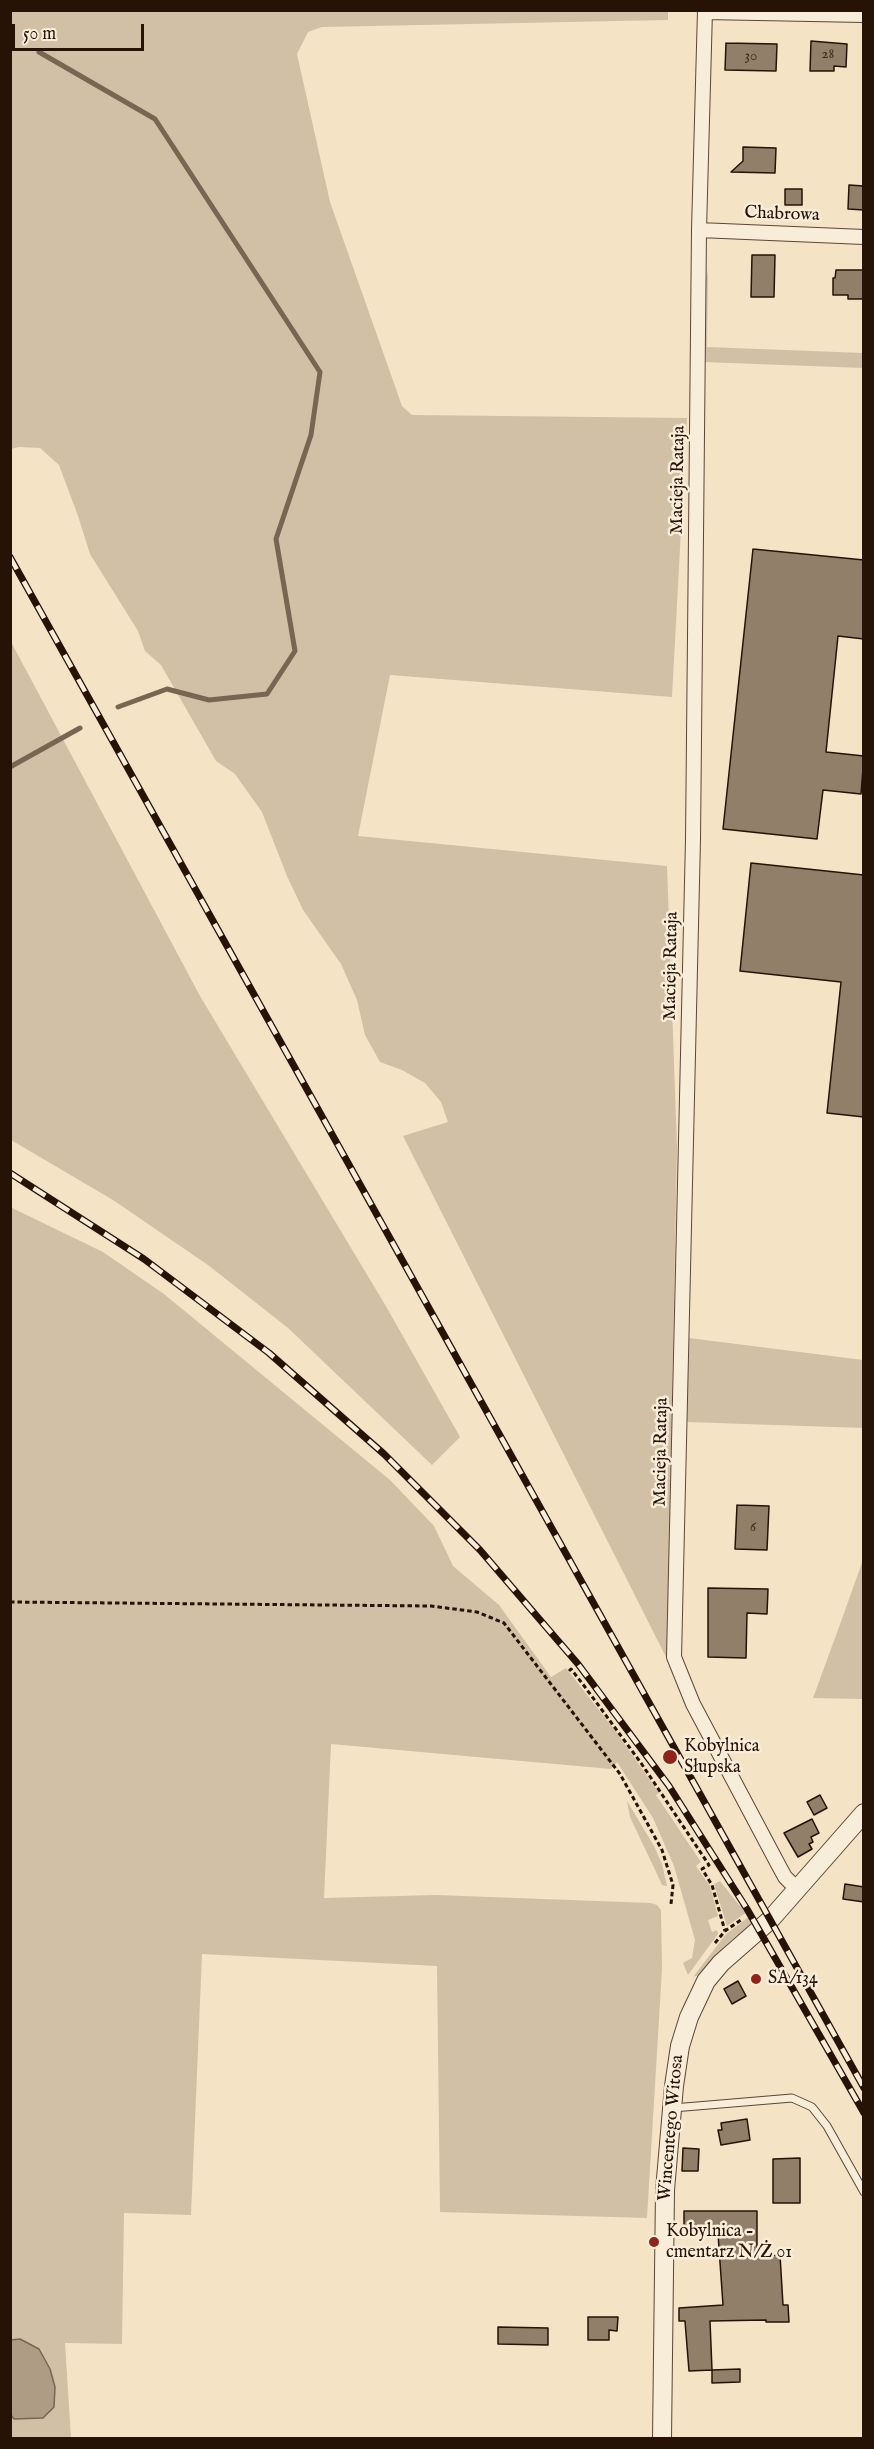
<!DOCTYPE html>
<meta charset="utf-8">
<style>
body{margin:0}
#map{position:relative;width:874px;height:2449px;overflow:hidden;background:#f4e3c5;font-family:"IM FELL English",serif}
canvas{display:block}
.frame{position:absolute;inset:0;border:12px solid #261306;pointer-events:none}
.scale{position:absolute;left:12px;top:24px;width:132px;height:27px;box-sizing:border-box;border:3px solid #261306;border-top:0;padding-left:8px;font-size:18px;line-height:21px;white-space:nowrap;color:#261306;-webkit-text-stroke:4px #f8edd9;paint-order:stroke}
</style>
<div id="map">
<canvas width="874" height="2449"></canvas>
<div class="frame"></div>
<div class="scale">50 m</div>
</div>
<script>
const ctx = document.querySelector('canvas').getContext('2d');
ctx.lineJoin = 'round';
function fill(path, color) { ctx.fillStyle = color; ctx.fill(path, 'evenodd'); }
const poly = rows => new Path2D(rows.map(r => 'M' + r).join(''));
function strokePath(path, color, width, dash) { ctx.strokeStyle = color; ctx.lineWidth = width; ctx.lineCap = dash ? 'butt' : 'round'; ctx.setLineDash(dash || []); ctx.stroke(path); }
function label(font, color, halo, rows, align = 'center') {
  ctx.font = font + ' "IM FELL English",serif'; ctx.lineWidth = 5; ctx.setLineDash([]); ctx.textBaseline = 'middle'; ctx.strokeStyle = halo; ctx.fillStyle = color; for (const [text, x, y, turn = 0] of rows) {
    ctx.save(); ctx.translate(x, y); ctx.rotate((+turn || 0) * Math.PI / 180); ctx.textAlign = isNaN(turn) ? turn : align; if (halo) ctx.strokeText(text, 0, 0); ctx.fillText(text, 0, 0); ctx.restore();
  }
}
fill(poly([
 [11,10,668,11,668,20,322,27,308,32,297,54,330,202,402,406,412,415,687,418,672,697,390,675,358,836,667,866,677,1147,667,1659,403,1136,448,1122,441,1102,425,1083,402,1070,380,1062,365,1035,357,1000,341,964,303,910,287,876,262,812,235,774,216,761,161,665,145,651,138,631,90,554,78,516,59,465,40,448,19,447,11,449],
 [708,270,707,347,863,353,863,368,703,362,702,297],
 [10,640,200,996,387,1308,460,1437,432,1465,288,1328,208,1265,113,1200,11,1140],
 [10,1207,103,1252,164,1294,390,1480,434,1526,453,1566,499,1605,551,1677,566,1668,617,1733,659,1793,656,1795,701,1862,696,1866,710,1886,718,1916,708,1920,712,1932,717,1930,718,1934,688,1975,683,1963,692,1958,695,1940,674,1866,653,1818,617,1762,611,1769,331,1744,324,1898,436,1895,651,1903,657,1905,661,1910,662,1969,647,2218,440,2212,437,1966,202,1954,191,2215,124,2213,122,2344,65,2343,71,2438,11,2438],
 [689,1338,863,1360,863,1428,687,1422],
 [863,1560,863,1699,813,1698,839,1627],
 [627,1801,654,1846,662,1864,667,1886,662,1885,656,1872,630,1817],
 [720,1881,739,1905,743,1906,747,1912,727,1926,714,1884],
 [750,1916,753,1922,727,1944,701,1974,693,1977,726,1934]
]), '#d1c0a5');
const water = poly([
 [20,2339,39,2349,50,2369,55,2387,54,2407,43,2418,14,2419,11,2415,11,2340,20,2339]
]);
fill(water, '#ae9c84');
strokePath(water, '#786552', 1.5);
strokePath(poly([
 [39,52,155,119,320,372,311,435,276,539,295,651,267,694,209,700,167,689,118,707],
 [10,767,80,728]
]), '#786552', 5);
const building = poly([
 [811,41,847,44,846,67,834,66,834,71,810,71,811,41],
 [726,43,777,44,776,71,725,70,726,43],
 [743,147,776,148,775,173,731,172,743,161,743,147],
 [849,185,864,186,864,210,848,209,849,185],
 [785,189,802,189,802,205,785,205,785,189],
 [752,255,775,255,774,297,751,297,752,255],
 [836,270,864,270,864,299,848,299,848,295,833,295,833,278,835,278,836,270],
 [753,549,864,560,864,639,838,636,826,752,864,756,861,794,823,790,817,839,723,829,753,549],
 [751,863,864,875,864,1117,827,1113,841,982,740,971,751,863],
 [737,1505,769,1506,767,1550,735,1549,737,1505],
 [708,1588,768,1589,767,1614,747,1613,746,1658,708,1657,708,1588],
 [820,1795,827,1808,814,1815,807,1802,820,1795],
 [812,1819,819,1833,811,1837,813,1842,809,1844,812,1849,798,1857,784,1833,812,1819],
 [845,1884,864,1887,864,1902,843,1899,845,1884],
 [738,1981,746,1996,732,2004,724,1989,738,1981],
 [747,2119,750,2140,721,2145,718,2130,722,2130,721,2123,747,2119],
 [683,2148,699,2149,698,2171,682,2171,683,2148],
 [800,2158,800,2203,773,2203,773,2159,800,2158],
 [684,2211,757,2211,757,2256,780,2255,783,2305,788,2305,789,2322,766,2322,766,2320,710,2321,712,2370,689,2371,685,2321,679,2321,679,2308,723,2305,718,2234,684,2234,684,2211],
 [588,2317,618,2317,617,2331,609,2330,609,2340,588,2340,588,2317],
 [498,2327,548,2328,548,2345,498,2344,498,2327],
 [740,2369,740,2382,712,2383,712,2370,740,2369]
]);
fill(building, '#917f69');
strokePath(building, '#261306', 1.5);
const service = poly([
 [673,2108,792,2098,812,2107,827,2126,864,2192]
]);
const minor = poly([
 [705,10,699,230,693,839,674,1657,693,1704,779,1866,785,1877,798,1890],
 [705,12,864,15],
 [699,230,864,237]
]);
const tertiary = poly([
 [662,2438,665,2190,674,2086,680,2046,689,2017,706,1981,721,1963,770,1920,864,1813]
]);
strokePath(service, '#5a4736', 9);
strokePath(minor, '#5a4736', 16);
strokePath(tertiary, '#5a4736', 20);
strokePath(poly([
 [10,1602,431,1606,477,1612,504,1623,620,1774,662,1850,673,1885,671,1904],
 [569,1671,571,1669,585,1687,641,1763,709,1865,702,1869,712,1885,725,1931],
 [715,1943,725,1931,741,1920]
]), '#261306', 3, [4.5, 3]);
strokePath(service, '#f8edd9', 7);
strokePath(minor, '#f8edd9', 14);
strokePath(tertiary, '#f8edd9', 18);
const rail = poly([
 [10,557,864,2088],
 [10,1173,144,1259,269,1353,384,1454,480,1550,578,1664,669,1786,747,1909,864,2113]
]);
strokePath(rail, '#261306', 7);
strokePath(rail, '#f8edd9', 4.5, [14]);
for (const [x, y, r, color] of [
 [670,1757,8,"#8f2418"],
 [756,1979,6,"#8f2418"],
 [654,2242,6,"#8f2418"]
]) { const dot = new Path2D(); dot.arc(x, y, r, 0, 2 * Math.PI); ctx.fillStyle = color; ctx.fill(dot); strokePath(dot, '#f8edd9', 2); }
label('15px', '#412e1f', null, [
 ["28",828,55],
 ["30",751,57],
 ["6",753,1528]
]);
label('18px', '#261306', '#f8edd9', [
 ["Chabrowa",782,215,2],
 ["Macieja Rataja",679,480,-89],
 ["Macieja Rataja",672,966,-89],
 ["Macieja Rataja",662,1452,-89],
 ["Wincentego Witosa",672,2128,-85]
]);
label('18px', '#261306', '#f8edd9', [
 ["Kobylnica",684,1747],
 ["Słupska",684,1768],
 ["SA/134",768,1979],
 ["Kobylnica -",666,2232],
 ["cmentarz N/Ż 01",666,2253]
], 'left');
</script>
